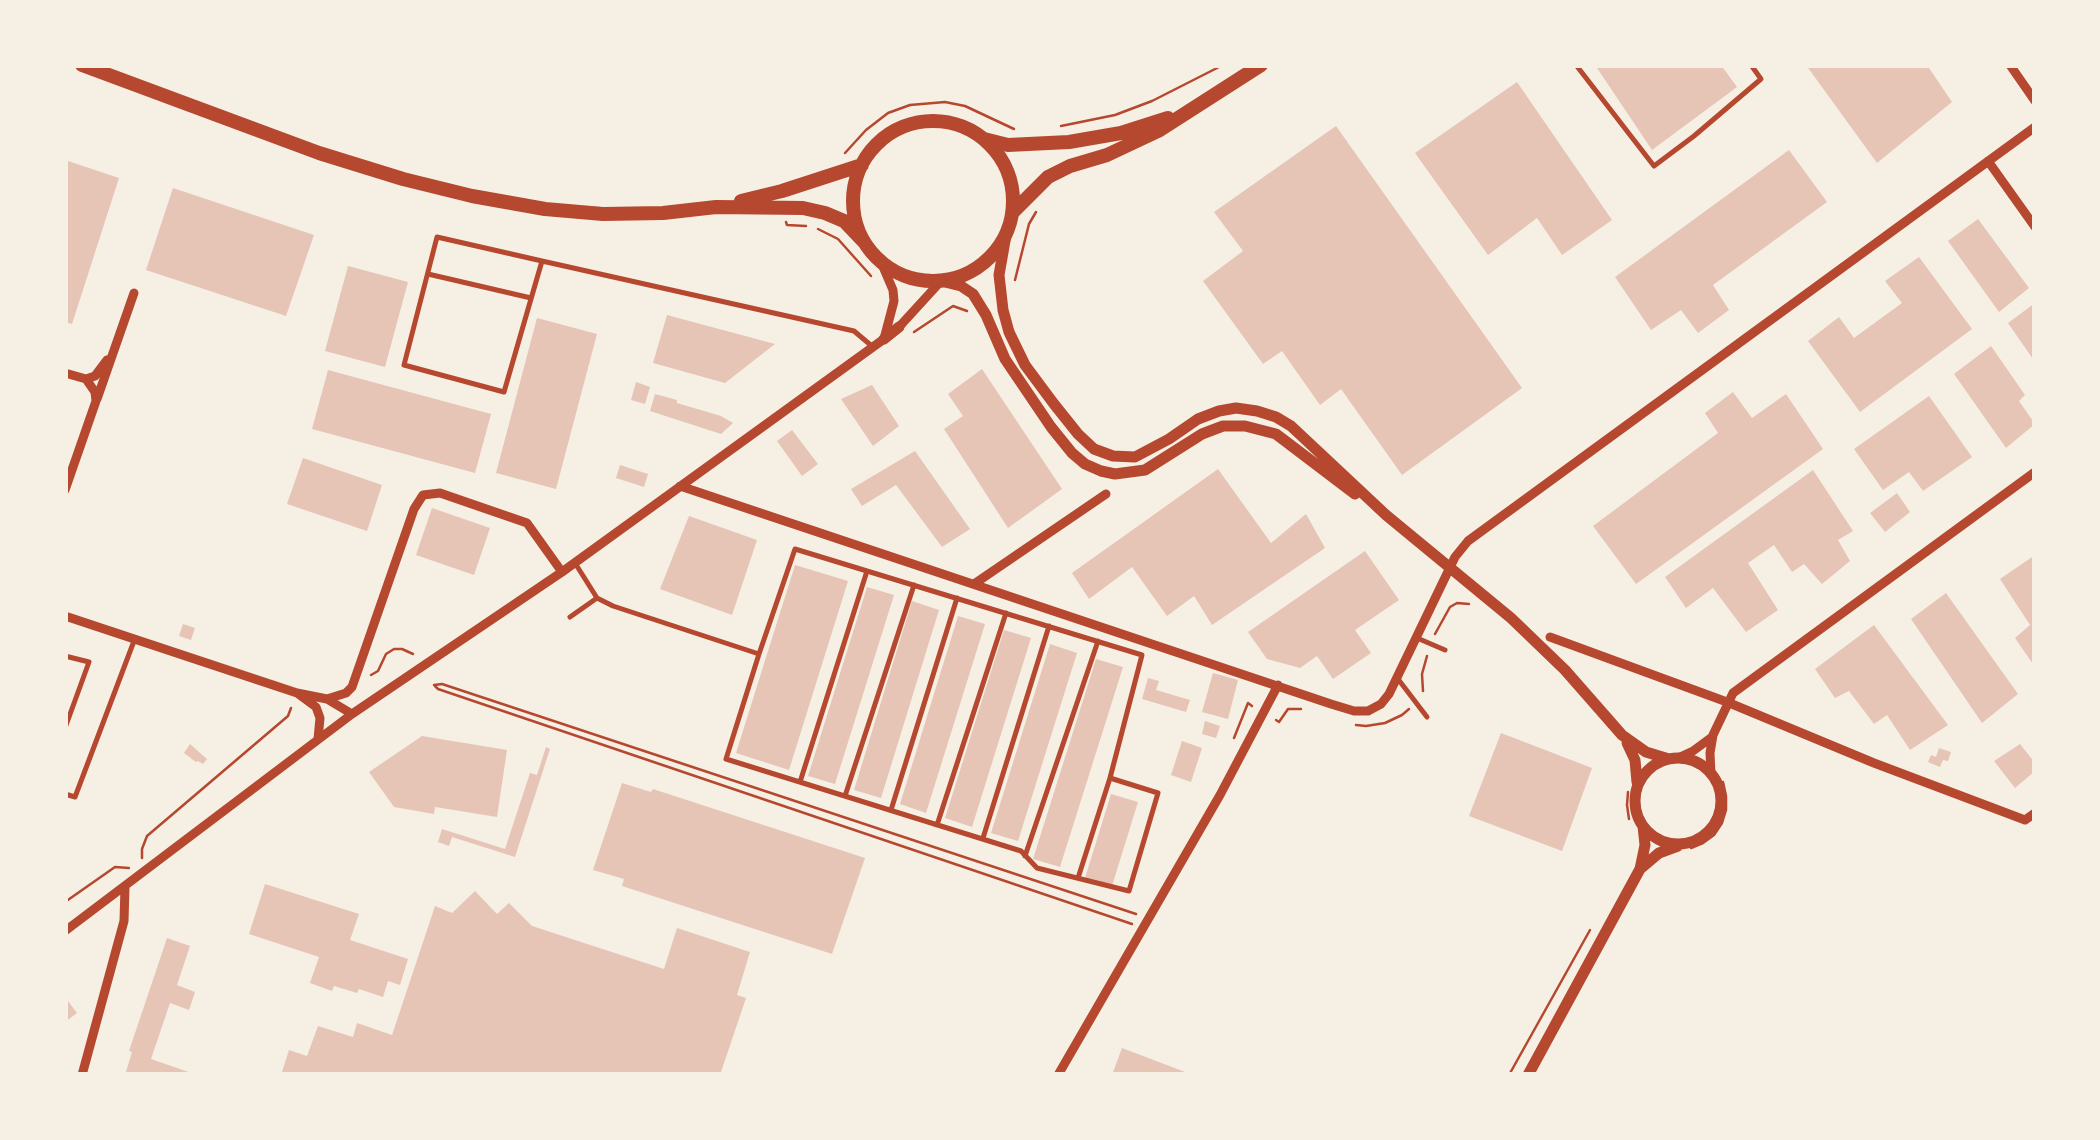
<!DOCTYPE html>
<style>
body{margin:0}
#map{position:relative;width:2100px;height:1140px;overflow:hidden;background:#f6efe4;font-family:"Times New Roman",serif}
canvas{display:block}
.frame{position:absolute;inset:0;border:68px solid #f6efe4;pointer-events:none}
</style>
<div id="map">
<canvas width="2100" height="1140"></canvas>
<div class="frame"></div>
</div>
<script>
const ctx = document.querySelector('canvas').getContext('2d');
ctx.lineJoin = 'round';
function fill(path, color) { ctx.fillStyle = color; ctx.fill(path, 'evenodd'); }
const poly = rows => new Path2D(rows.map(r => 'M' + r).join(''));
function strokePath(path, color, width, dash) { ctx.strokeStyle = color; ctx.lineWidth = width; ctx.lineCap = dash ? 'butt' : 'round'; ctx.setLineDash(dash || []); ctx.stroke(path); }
fill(poly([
 [1595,65,1721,65,1737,87,1652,150],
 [1806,65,1927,65,1952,102,1877,163],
 [1517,82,1612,220,1562,255,1537,218,1488,255,1415,153],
 [1336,126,1522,388,1402,475,1341,389,1320,405,1282,351,1263,364,1203,281,1243,251,1214,212],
 [1789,150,1827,202,1713,285,1729,310,1698,333,1681,310,1651,330,1615,277],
 [65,160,119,178,72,324,65,322],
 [173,188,314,235,286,316,146,270],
 [1978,219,2029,288,1999,312,1948,241],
 [1919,257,1972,329,1860,412,1808,341,1839,317,1854,338,1902,303,1885,281],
 [348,266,408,282,385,367,325,351],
 [2035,303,2035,362,2008,323],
 [667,315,775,344,725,383,653,363],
 [537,318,597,334,556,489,496,473],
 [1991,346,2025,395,2019,401,2035,424,2006,448,1954,374],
 [982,369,1062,489,1008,528,944,429,963,416,948,394],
 [328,370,491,414,475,473,312,429],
 [636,382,650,387,645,404,631,400],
 [872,385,899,426,873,446,841,399],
 [1733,392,1752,418,1786,394,1823,449,1636,584,1593,526,1718,433,1705,413],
 [655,394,677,400,677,403,721,416,733,423,721,434,650,411],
 [1929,396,1972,457,1923,491,1909,472,1883,490,1854,449],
 [792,430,818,464,802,476,777,441],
 [915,451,970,529,942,547,896,485,862,506,851,489],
 [303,458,382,485,367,531,287,504],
 [620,465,648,474,644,487,616,478],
 [1218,469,1271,543,1306,514,1325,548,1212,625,1194,596,1167,616,1132,567,1089,599,1072,573],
 [1813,470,1853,531,1838,540,1850,561,1822,584,1804,564,1792,572,1774,545,1748,563,1778,610,1746,632,1713,588,1686,608,1665,577],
 [1897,493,1910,512,1885,532,1870,513],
 [432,508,490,528,474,575,416,555],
 [689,516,757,540,732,615,660,589],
 [1365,551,1399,600,1355,630,1371,653,1333,679,1317,656,1300,668,1267,659,1248,632],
 [2035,555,2035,667,2015,638,2030,625,2000,579],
 [795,565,848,581,789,770,736,753],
 [867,587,894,595,835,784,808,776],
 [1946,593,2018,694,1982,723,1911,619],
 [912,601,939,610,881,798,854,790],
 [958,616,985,624,926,813,900,804],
 [183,624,195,628,191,640,179,636],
 [1874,625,1948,725,1910,750,1887,715,1874,724,1849,691,1835,698,1815,669],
 [1004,630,1031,638,972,827,945,818],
 [1050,644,1077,653,1018,841,991,833],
 [1096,659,1123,667,1060,867,1033,859],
 [1213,673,1238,680,1228,719,1202,712],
 [1148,678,1159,681,1156,690,1190,700,1186,712,1142,699],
 [1205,721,1220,726,1216,738,1202,734],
 [1501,733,1592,768,1562,851,1469,816],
 [422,736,507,750,497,817,435,807,434,814,394,807,369,772],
 [1182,741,1202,748,1191,782,1171,775],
 [190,744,207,759,203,764,198,761,196,762,184,753],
 [2020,744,2035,763,2035,771,2015,788,1994,761],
 [546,747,550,749,515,857,452,837,449,846,438,842,442,829,505,849,530,773,537,775],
 [1939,748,1951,752,1948,761,1943,760,1940,767,1928,762,1931,755,1936,757],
 [622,783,651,792,653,789,865,858,832,954,622,886,624,879,593,870],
 [1111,794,1138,802,1112,886,1085,878],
 [265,884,359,914,350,940,408,959,400,985,388,981,383,997,359,989,357,993,334,986,332,991,310,983,319,957,249,934],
 [475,891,497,914,509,903,532,926,664,969,677,928,750,952,737,995,746,998,720,1075,281,1075,289,1050,307,1056,318,1026,353,1037,357,1023,392,1035,435,906,452,913],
 [167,938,190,946,177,985,195,992,189,1010,170,1003,151,1059,197,1075,125,1075,132,1052,129,1051],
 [65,997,77,1013,65,1022],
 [1122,1048,1193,1075,1112,1075]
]), '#e6c5b7');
strokePath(poly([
 [1061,126,1115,115,1152,101,1223,65],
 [845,153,866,130,888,113,910,105,945,102,965,106,1014,129],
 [786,222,787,225,806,226],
 [818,229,838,239,871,276],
 [1015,280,1029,224,1036,212],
 [914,332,953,306,967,311],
 [1435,634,1450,607,1457,603,1469,604],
 [371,675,378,671,386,654,394,649,402,649,413,654],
 [434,685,442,684,1136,914],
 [435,686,438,689,1132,924],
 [1423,691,1422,674,1427,656],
 [1276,720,1279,722,1288,709,1301,709],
 [1356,725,1366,726,1385,723,1402,715,1409,709],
 [1234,738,1248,703,1252,706],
 [1628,792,1627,805,1629,819],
 [1691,848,1703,843,1714,835,1722,823,1726,810,1726,796,1723,782],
 [142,858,142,849,147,836,288,716,291,708],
 [65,902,115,867,129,868],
 [1509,1075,1590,930]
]), '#b5482f', 2.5);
strokePath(poly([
 [1576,65,1654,166,1694,136,1761,79,1751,65],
 [542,261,504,392,404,365,437,237,542,261,854,331,873,347],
 [428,274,531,298],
 [597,598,613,606,759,654,726,759,1021,851,1037,868,1129,891,1158,793,1110,778,1142,655,795,549,759,654],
 [570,617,597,598,575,563],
 [1417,638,1445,650],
 [65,656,89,662,65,728],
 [1398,679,1427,717],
 [800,782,867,571],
 [65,794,75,797,134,641],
 [845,796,914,585],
 [891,810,957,598],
 [937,825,1006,613],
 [983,838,1049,626],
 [1025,856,1098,641],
 [1078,878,1110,778]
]), '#b5482f', 5);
strokePath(poly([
 [2010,65,2035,101],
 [1988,161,2035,227],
 [899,327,941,281],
 [65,373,86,379,95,392,96,401,65,490],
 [86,379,95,376,107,360],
 [97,399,134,293],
 [680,486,1331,704,1354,711,1368,711,1381,704,1389,694,1455,557,1468,541,2035,127],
 [974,584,1106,494],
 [65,616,297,693],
 [1550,637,1727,702,1874,763,2025,820,2035,813],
 [327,699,346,693,352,687,414,509,423,495,440,493,527,523,562,572],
 [318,739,320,718,316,707,297,693,327,699,352,714],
 [1678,758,1693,751,1712,737],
 [1711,774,1710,753,1713,735,1733,693,2035,472],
 [65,931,352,714,562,572,884,339,894,301,893,290,881,262],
 [82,1075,124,921,125,887],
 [1058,1075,1220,795,1278,685]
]), '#b5482f', 9);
strokePath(poly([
 [1006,235,999,275,1003,310,1009,332,1025,365,1054,404,1078,434,1094,449,1113,456,1135,457,1169,439,1198,419,1219,411,1236,408,1257,411,1276,417,1291,426,1386,515,1511,618,1565,670,1622,735,1646,752,1669,759],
 [941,281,961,286,973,294,986,315,1005,359,1051,427,1072,453,1085,464,1101,471,1115,474,1145,470,1202,434,1223,426,1245,426,1276,434,1355,494],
 [884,339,899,327],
 [1627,743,1635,760,1637,782],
 '1635 801a43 43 0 1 1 86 0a43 43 0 1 1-86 0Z',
 [1640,869,1659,853,1678,846],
 [1528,1075,1640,869,1645,845,1643,826]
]), '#b5482f', 11);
strokePath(poly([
 [82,65,319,153,403,179,472,196,545,209,603,214,663,213,716,207,803,208,825,213,844,221,864,242],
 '853 201a80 80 0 1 1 160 0a80 80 0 1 1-160 0Z',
 [984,139,1008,145,1069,142,1121,133,1168,118],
 [741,201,782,191,862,165],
 [1012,213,1048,177,1070,166,1107,155,1158,131,1261,65]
]), '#b5482f', 14);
strokePath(poly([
 [2033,1075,2035,1073]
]), '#cf8b77', 5);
</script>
